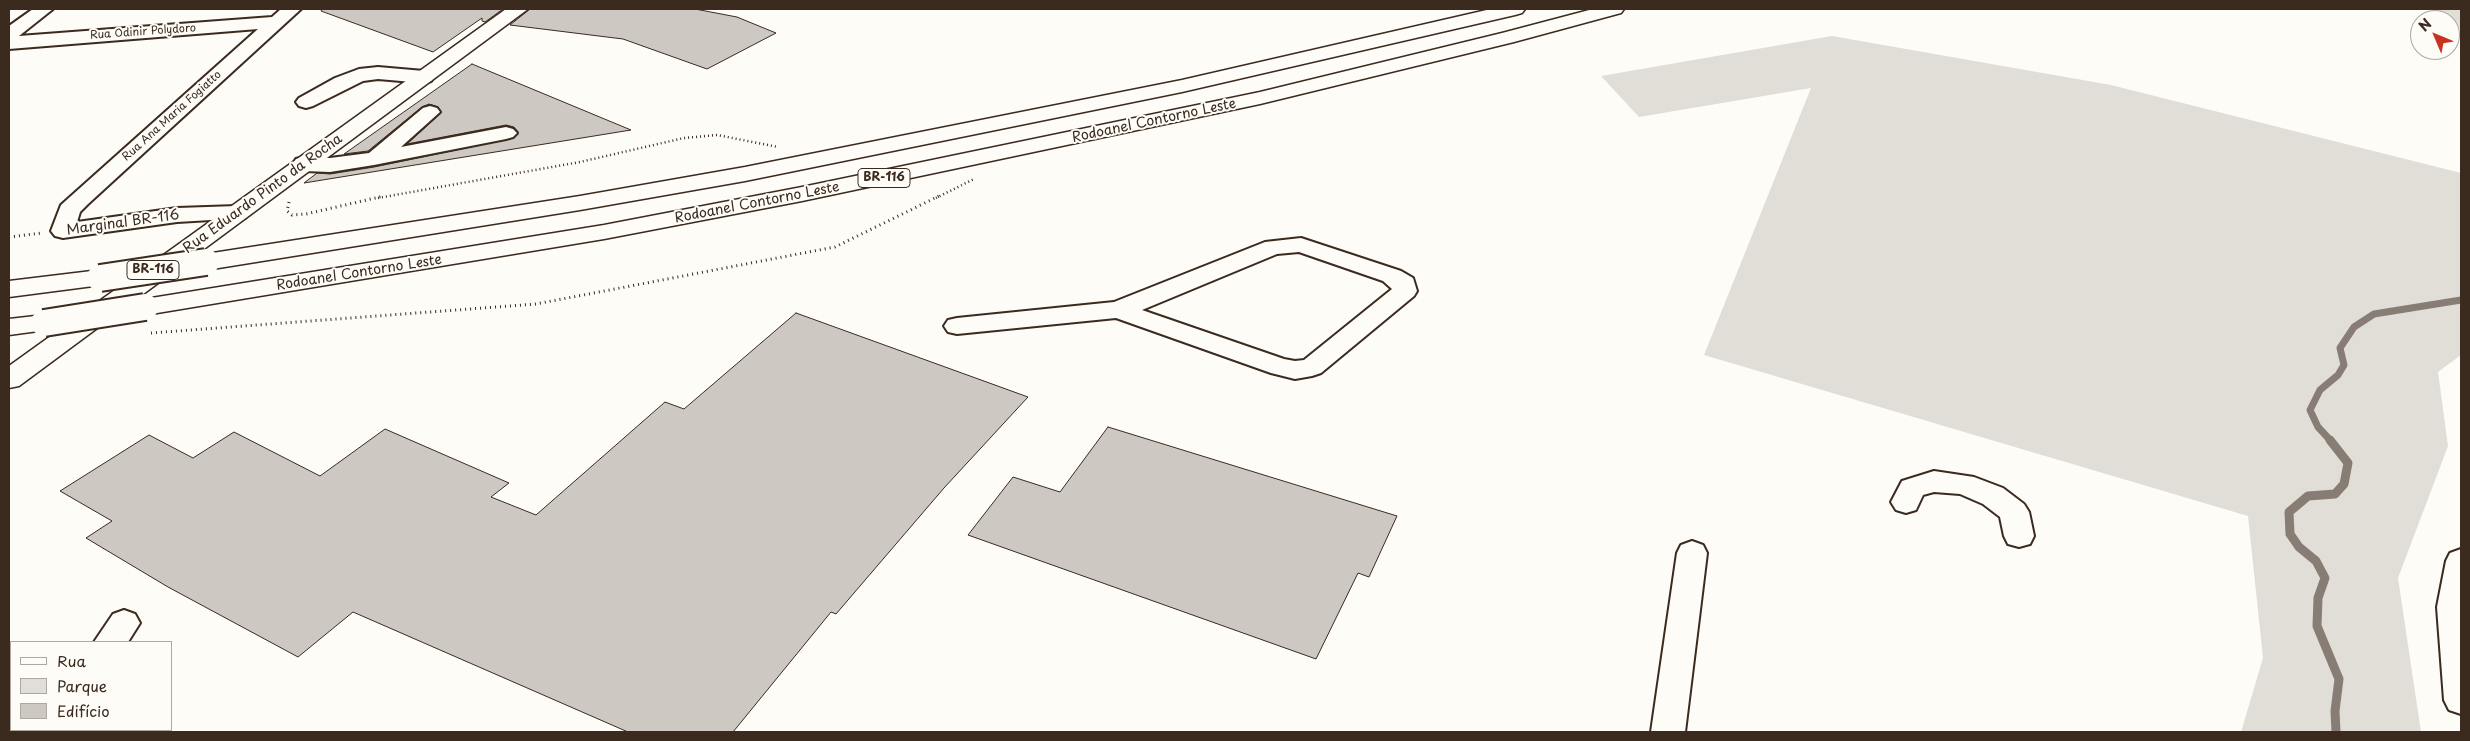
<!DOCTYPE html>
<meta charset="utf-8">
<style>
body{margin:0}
#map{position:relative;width:2470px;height:741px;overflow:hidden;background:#fdfcf7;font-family:"Playpen Sans",sans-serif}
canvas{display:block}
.frame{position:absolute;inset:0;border:10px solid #3b2a1e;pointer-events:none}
.legend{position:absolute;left:10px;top:641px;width:162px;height:90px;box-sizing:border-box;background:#fdfcf7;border:1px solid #afa8a0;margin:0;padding:6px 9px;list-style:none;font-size:15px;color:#3b2a1e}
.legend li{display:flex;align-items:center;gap:10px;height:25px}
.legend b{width:25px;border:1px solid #afa8a0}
.north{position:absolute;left:2410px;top:10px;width:50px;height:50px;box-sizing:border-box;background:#fdfcf7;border:1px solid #afa8a0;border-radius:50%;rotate:315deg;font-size:14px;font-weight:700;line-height:20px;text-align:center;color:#3b2a1e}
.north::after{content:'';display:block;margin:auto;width:18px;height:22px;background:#c8321e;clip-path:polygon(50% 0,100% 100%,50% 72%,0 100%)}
</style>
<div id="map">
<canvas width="2470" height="741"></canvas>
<div class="frame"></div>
<ul class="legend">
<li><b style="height:6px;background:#fdfcf7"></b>Rua</li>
<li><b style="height:14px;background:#e1ded7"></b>Parque</li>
<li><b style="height:14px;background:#cdc8c2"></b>Edifício</li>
</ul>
<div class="north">N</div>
</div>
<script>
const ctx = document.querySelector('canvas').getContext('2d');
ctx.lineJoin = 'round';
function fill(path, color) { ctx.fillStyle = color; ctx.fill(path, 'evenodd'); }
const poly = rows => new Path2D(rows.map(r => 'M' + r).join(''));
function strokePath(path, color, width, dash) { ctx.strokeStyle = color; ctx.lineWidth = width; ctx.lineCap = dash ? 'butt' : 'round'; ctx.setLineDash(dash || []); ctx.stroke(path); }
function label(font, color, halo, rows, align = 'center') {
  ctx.font = font + ' "Playpen Sans",sans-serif'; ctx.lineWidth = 4; ctx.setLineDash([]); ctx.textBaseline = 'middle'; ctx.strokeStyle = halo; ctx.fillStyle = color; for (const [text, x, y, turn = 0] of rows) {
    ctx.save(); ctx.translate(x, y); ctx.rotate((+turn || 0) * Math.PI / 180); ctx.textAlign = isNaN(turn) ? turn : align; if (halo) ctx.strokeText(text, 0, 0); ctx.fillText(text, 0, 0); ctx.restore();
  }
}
fill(poly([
 [2431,9,2461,9,2461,30,2450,20],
 [1832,36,2111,85,2461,173,2461,355,2438,372,2448,446,2398,578,2421,732,2241,732,2263,658,2248,516,1704,355,1811,88,1639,117,1601,76]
]), '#e1ded7');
strokePath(poly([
 [2331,441,2318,427,2310,410,2320,390,2338,375,2344,365,2340,348,2354,327,2374,314,2461,300]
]), '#887d74', 7);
strokePath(poly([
 [2330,440,2348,463,2344,484,2335,494,2308,496,2289,512,2290,534,2299,547,2316,561,2325,578,2318,598,2317,626,2339,679,2335,711,2336,732]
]), '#887d74', 9);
const building = poly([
 [322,9,503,9,485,22,482,21,482,18,433,52,321,11,322,9],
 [530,9,695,9,737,17,776,33,707,69,623,39,510,25,530,9],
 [472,64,631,130,304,183,317,173,330,174,374,167,514,138,518,132,514,127,506,125,407,144,441,113,438,107,429,104,422,107,368,151,344,154,472,64],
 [796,313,1028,397,944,488,836,614,831,612,733,732,628,732,353,612,298,657,168,587,86,538,112,521,60,491,149,435,193,458,234,432,320,476,385,429,509,483,491,497,536,515,665,402,684,409,796,313],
 [1108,427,1397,516,1369,577,1358,573,1316,659,968,535,1013,477,1060,492,1108,427]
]);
fill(building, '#cdc8c2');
strokePath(building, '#3b2a1e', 1);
const minor = poly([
 [33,9,53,9,19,36,272,17,281,9,301,9,88,204,80,212,77,222,177,208,237,206,245,208,248,213,245,218,177,222,63,238,55,236,51,231,61,205,258,29,9,49,9,26,33,9],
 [378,67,424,71,431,73,434,77,431,81,424,83,378,79,363,81,313,106,306,108,299,106,296,102,299,98,335,78,359,69,378,67],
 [430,106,437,108,440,112,401,147,506,127,513,129,517,133,513,137,506,139,374,165,330,172,304,171,296,169,293,164,296,159,304,157,330,158,369,153,423,108,430,106],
 [1301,238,1401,271,1413,278,1417,291,1414,296,1321,373,1312,376,1295,379,1271,373,1116,318,957,334,948,332,944,326,948,320,957,318,1114,302,1265,242,1301,238],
 [1299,252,1383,281,1392,289,1304,360,1295,361,1284,359,1142,310,1277,254,1299,252],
 [1934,471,1974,477,2003,488,2024,504,2029,512,2034,536,2030,544,2019,547,2008,544,2004,536,2000,517,1983,504,1960,494,1934,492,1923,495,1916,510,1906,513,1896,510,1891,502,1902,481,1934,471],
 [1692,541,1703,545,1707,553,1685,732,1651,732,1677,553,1681,545,1692,541],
 [2461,549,2461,714,2449,710,2444,700,2437,607,2446,561,2450,553,2461,549],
 [124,610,135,614,140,623,128,642,94,642,113,614,124,610],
 [27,730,62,730,61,732,26,732,27,730]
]);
const major = poly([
 [506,9,528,9,19,386,9,388,9,366,506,9]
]);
const highway = poly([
 [1491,9,1525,9,1522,13,1515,15,1182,92,745,181,580,210,206,270,197,267,193,262,197,257,206,254,580,196,745,167,1182,80,1491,9],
 [1593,9,1624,9,1621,13,1514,42,1260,104,802,201,604,239,145,315,136,313,132,307,136,301,145,299,604,225,802,187,1260,92,1502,33,1593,9],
 [100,270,109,272,113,278,109,284,9,297,9,281,100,270],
 [44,315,53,317,57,323,53,329,9,335,9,319,44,315]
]);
strokePath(minor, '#3b2a1e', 4);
strokePath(major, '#3b2a1e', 3);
strokePath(highway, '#3b2a1e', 3);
strokePath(poly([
 [378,198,580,162,684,138,717,135,778,147],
 [936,198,974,179]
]), '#3b2a1e', 2.5, [1, 3]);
strokePath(poly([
 [289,202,287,211,292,215,306,214,384,196],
 [9,237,42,233],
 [151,333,536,304,835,247,939,196]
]), '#3b2a1e', 3, [1, 4]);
fill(minor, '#fdfcf7');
fill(major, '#fdfcf7');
fill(highway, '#fdfcf7');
const highwayBridge = poly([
 [100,278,206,262],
 [44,323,145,307]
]);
strokePath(highwayBridge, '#3b2a1e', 30, []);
strokePath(highwayBridge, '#fdfcf7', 26);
label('11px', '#3b2a1e', '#fdfcf7', [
 ["Rua Odinir Polydoro",143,32,-4],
 ["Rua Ana Maria Fogiatto",172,116,-42]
]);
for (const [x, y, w] of [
 [884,178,52],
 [153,270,52]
]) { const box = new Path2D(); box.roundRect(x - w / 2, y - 9.5, w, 19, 4); ctx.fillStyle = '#fdfcf7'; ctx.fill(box); strokePath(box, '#3b2a1e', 1); }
label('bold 12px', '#3b2a1e', null, [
 ["BR-116",884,178],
 ["BR-116",153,270]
]);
label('14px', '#3b2a1e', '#fdfcf7', [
 ["Rodoanel Contorno Leste",1154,121,-12],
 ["Rua Eduardo Pinto da Rocha",263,194,-36],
 ["Rodoanel Contorno Leste",757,203,-11],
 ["Marginal BR-116",123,223,-8],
 ["Rodoanel Contorno Leste",359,273,-9]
]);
</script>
